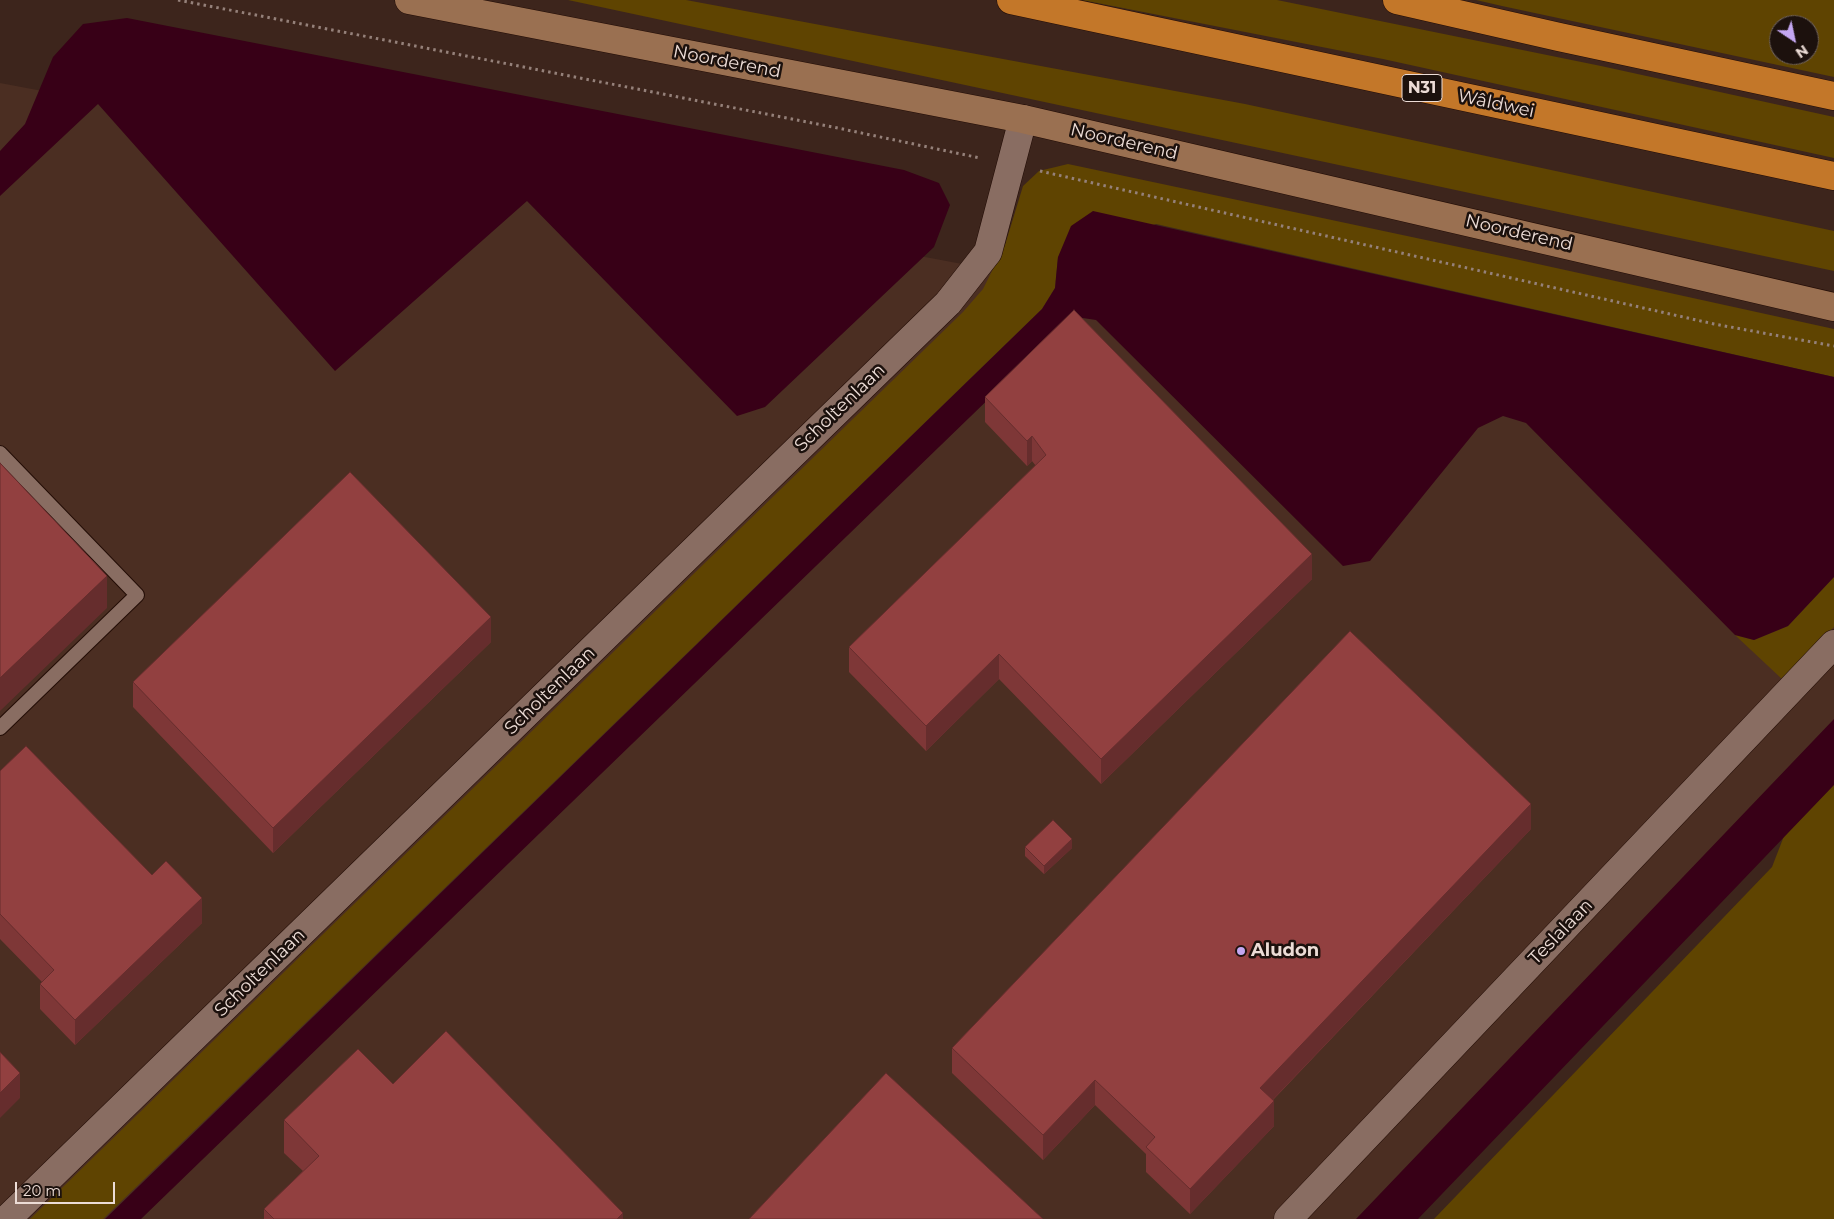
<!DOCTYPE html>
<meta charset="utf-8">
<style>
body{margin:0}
#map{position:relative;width:1834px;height:1219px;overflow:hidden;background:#3d251c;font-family:Montserrat,sans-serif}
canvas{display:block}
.north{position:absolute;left:1769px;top:15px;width:50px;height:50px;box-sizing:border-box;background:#1c110d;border:1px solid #6f625d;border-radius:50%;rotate:146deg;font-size:14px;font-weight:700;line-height:20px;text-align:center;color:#ecdcd6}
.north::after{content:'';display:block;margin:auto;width:18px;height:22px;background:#c4a7f1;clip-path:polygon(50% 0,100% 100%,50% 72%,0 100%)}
.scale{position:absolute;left:15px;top:1182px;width:100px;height:22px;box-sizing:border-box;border:2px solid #ecdcd6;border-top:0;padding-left:6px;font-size:15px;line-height:18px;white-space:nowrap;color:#ecdcd6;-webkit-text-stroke:4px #1c110d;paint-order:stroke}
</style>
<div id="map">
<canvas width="1834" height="1219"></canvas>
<div class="north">N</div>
<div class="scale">20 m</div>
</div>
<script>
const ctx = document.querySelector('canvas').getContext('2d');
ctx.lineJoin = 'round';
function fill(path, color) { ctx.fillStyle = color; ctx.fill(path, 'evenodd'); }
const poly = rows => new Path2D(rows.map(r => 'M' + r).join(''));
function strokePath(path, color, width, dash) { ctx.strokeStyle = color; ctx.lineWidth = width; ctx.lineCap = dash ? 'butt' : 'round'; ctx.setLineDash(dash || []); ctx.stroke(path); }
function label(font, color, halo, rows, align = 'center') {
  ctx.font = font + ' Montserrat,sans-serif'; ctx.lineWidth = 5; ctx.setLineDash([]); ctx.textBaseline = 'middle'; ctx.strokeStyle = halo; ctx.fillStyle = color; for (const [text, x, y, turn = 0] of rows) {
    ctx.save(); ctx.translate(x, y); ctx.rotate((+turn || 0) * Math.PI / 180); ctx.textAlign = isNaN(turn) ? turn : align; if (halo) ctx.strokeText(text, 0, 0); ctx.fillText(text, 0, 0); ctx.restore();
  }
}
fill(poly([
 [0,83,1834,428,1834,749,1383,1219,0,1219]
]), '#4b2e22');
fill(poly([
 [568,0,686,0,1245,104,1834,231,1834,271],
 [1082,0,1277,0,1601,66,1834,117,1834,158,1383,59],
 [1476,0,1834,0,1834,77,1502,6],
 [1779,25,1809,25,1809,55,1779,55],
 [1068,164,1506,257,1834,329,1834,377,1156,224,1058,257,1055,288,1042,309,103,1219,30,1219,963,312,983,289,1005,245,1023,186,1039,171],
 [1834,577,1834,627,1783,680,1735,635,1754,640,1788,626],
 [1834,765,1834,1219,1434,1219,1772,867,1796,805]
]), '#5f4401');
fill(poly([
 [127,18,904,170,939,183,950,205,934,247,765,407,737,416,527,201,335,371,98,104,0,196,0,151,25,124,53,57,83,24],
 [1093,211,1834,377,1834,577,1788,626,1754,640,1735,635,1526,423,1503,416,1478,428,1370,561,1343,566,1096,320,1076,317,1062,328,141,1219,105,1219,1042,309,1055,288,1058,257,1071,226],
 [1834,719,1834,785,1418,1219,1356,1219]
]), '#380017');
const lane = poly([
 [0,453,137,595,0,728]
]);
const street = poly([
 [7,1219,948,303,988,252,1023,119],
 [1288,1219,1834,644]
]);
const secondary = poly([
 [409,0,1023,119,1834,307]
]);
const highway = poly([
 [1011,0,1834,176],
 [1397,0,1559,37,1834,96]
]);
strokePath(lane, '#230d06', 16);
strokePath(street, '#230d06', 29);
strokePath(secondary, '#230d06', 29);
strokePath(highway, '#230d06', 29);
strokePath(poly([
 [178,0,833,127,980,158],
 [1040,171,1714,324,1834,346]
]), '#95817a', 3, [2.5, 4]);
strokePath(lane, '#896d62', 14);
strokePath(street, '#896d62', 28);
strokePath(secondary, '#9a7051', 28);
strokePath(highway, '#c37729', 28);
fill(poly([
 [985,397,1312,579,1101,784,999,679,926,751,849,672,849,647,1036,466,1032,461,1027,466,985,422],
 [491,642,273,853,133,707,133,682],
 [0,771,152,875,202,923,75,1045,40,1009,40,984,42,982,0,939],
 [1531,829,1273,1100,1274,1126,1190,1214,1146,1172,1146,1154,1095,1105,1043,1160,952,1073,952,1048],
 [1025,847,1072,848,1044,874,1025,856],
 [393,1084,623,1219,264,1219,264,1209,303,1171,284,1153,284,1120]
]), '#7e3737');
fill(poly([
 [1032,436,1032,461,1027,466,1027,441],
 [1312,554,1312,579,1101,784,1101,759],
 [107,576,107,608,0,711,0,678],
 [491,617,491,642,273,853,273,828],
 [999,654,999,679,926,751,926,726],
 [1531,804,1531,829,1260,1113,1260,1088],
 [1072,839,1072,848,1044,874,1044,866],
 [202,898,202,923,75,1045,75,1020],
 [20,1073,20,1098,0,1118,0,1093],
 [1095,1080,1095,1105,1043,1160,1043,1135],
 [1274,1101,1274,1126,1190,1214,1190,1189],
 [623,1213,623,1219,617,1219]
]), '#662d2d');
const building = poly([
 [1074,310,1312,554,1101,759,999,654,926,726,849,647,1046,455,1032,436,1027,441,985,397,1074,310],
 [0,463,107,576,0,678,0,463],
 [350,472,491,617,273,828,133,682,350,472],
 [1350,631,1531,804,1260,1088,1274,1101,1190,1189,1146,1147,1155,1137,1095,1080,1043,1135,952,1048,1350,631],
 [26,746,152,875,166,861,202,898,75,1020,40,984,54,970,0,914,0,771,26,746],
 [1053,820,1072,839,1044,866,1025,847,1053,820],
 [446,1031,623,1213,617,1219,274,1219,264,1209,319,1156,284,1120,358,1049,393,1084,446,1031],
 [0,1052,20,1073,0,1093,0,1052],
 [886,1073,1043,1219,749,1219,886,1073]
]);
fill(building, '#924040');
strokePath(building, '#662d2d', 1);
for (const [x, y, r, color] of [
 [1241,951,5,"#c4a7f1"]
]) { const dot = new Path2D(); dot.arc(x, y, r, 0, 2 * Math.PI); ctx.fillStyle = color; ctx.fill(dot); strokePath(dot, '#1c110d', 2); }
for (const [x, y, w] of [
 [1422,88,40]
]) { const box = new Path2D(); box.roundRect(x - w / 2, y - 13.5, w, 27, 4); ctx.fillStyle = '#1c110d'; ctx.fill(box); strokePath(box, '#ecdcd6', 1); }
label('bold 16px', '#ecdcd6', null, [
 ["N31",1422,88]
]);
label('18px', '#ecdcd6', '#1c110d', [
 ["Noorderend",727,62,11],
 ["Wâldwei",1496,104,12],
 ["Noorderend",1124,142,13],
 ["Noorderend",1519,233,13],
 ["Scholtenlaan",840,408,-44],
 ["Scholtenlaan",550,691,-44],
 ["Teslalaan",1561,932,-46],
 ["Scholtenlaan",260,973,-44]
]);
label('bold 18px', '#ecdcd6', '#1c110d', [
 ["Aludon",1251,951]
], 'left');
</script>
